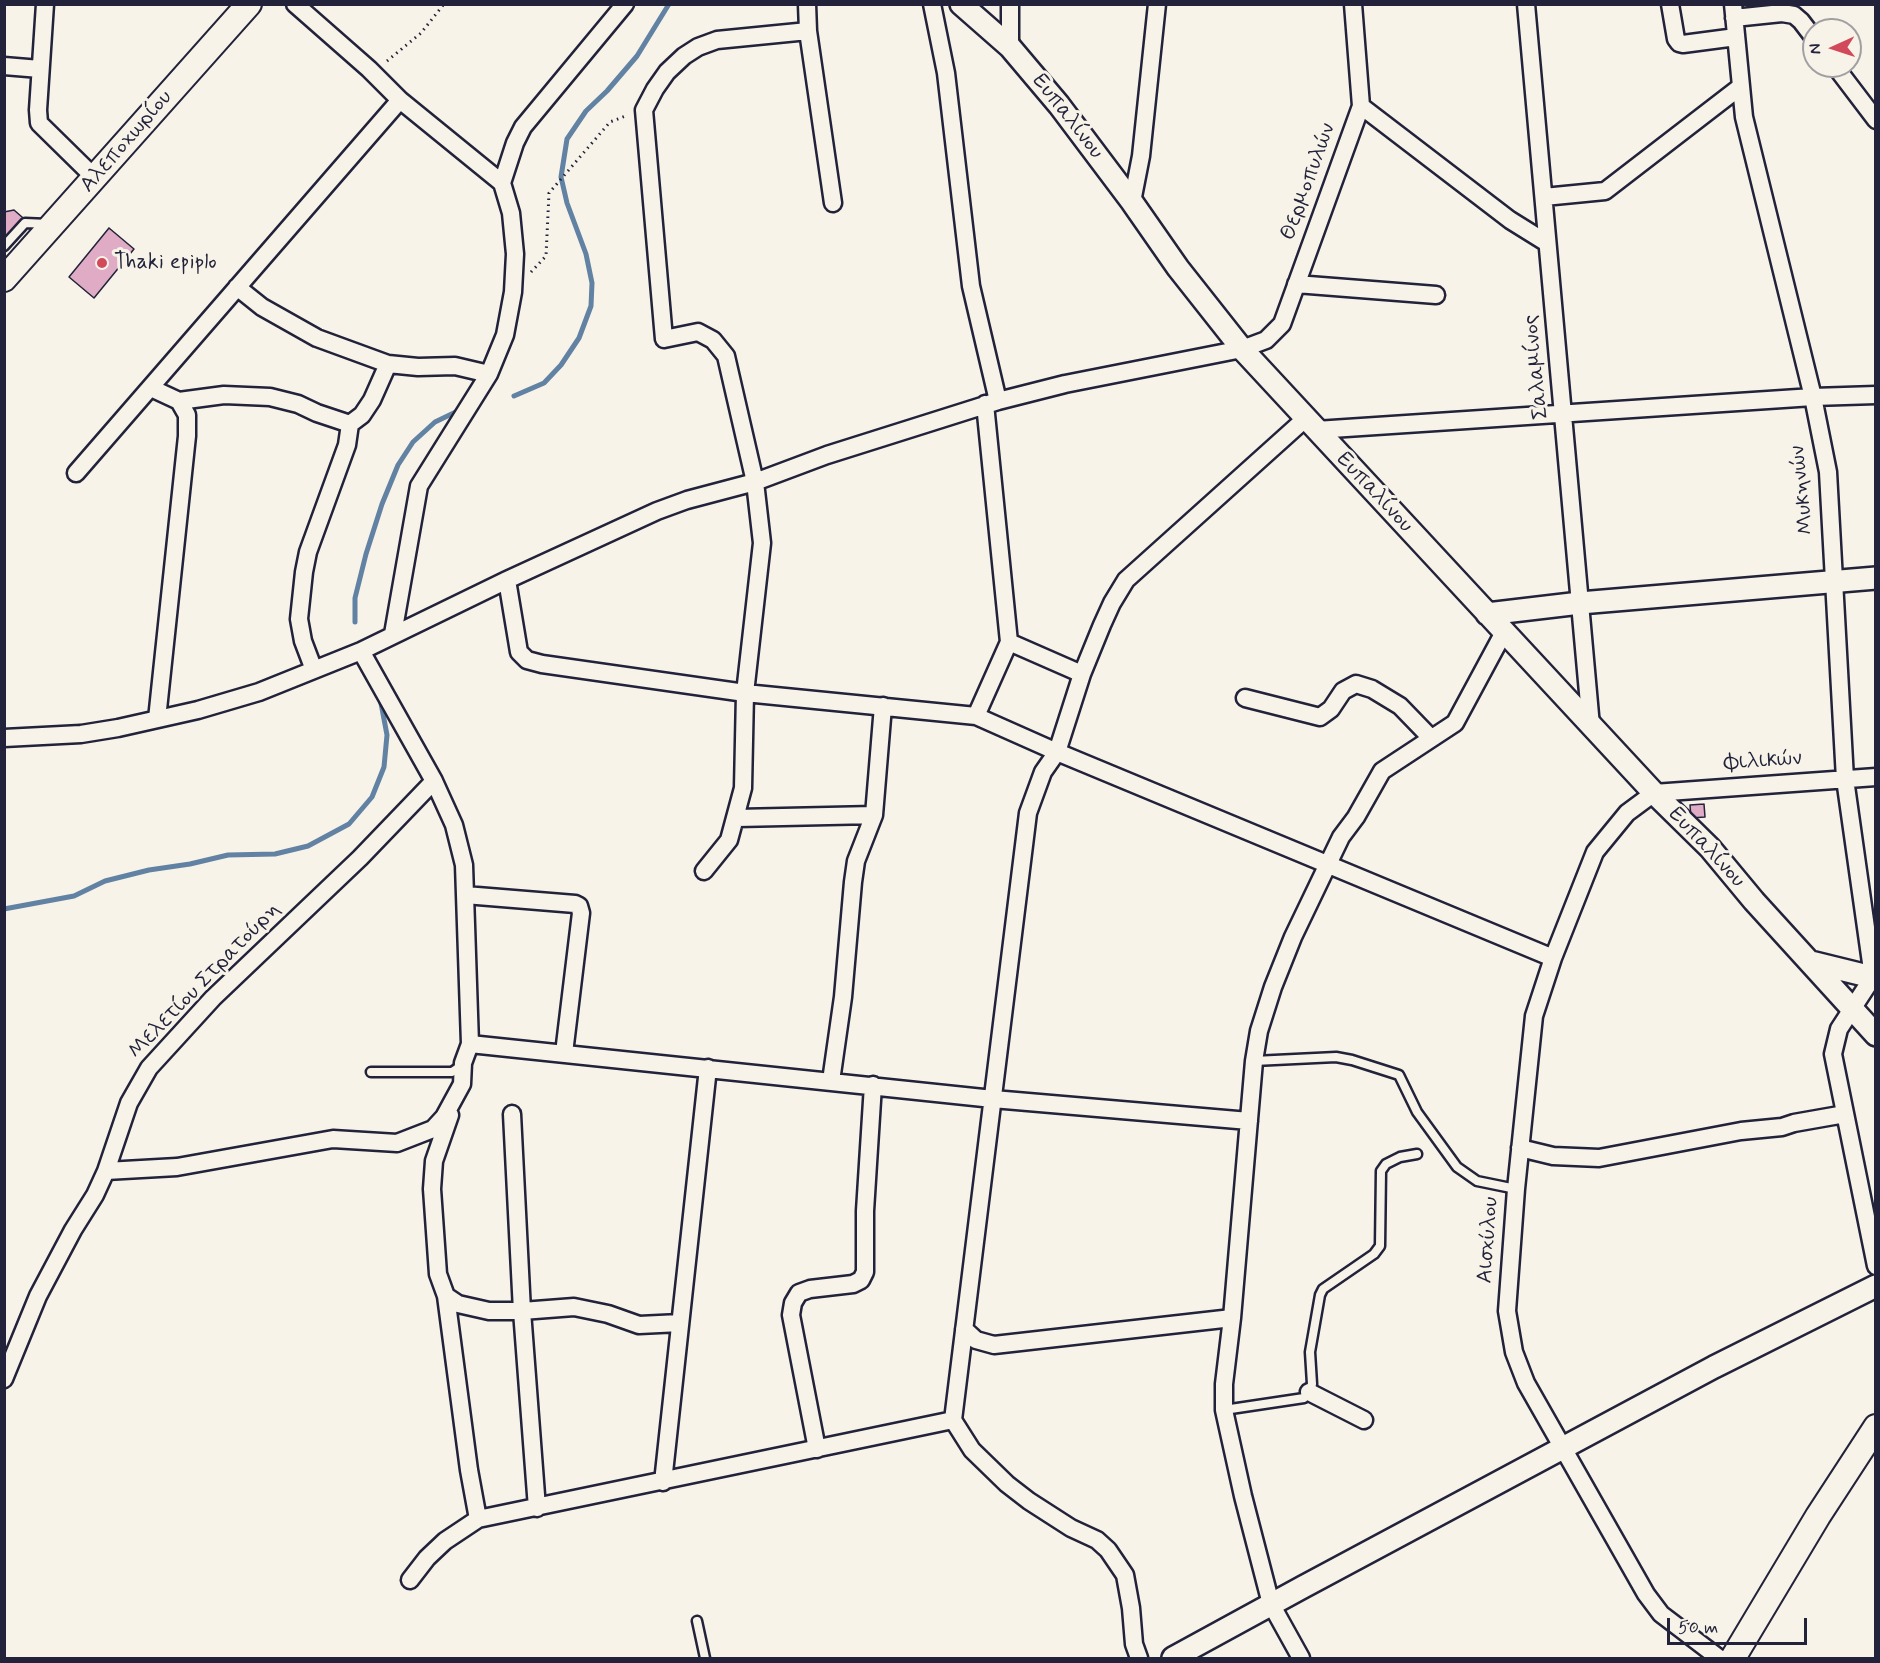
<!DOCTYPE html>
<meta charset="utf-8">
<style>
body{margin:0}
#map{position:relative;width:1880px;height:1663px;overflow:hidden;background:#f7f3e8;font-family:Mynerve,sans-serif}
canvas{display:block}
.frame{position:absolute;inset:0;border:6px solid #22223b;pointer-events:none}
.north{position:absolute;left:1802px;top:18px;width:60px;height:60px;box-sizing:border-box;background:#f7f3e8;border:2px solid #a29fa3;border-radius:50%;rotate:267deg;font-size:16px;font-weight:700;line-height:24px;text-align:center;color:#22223b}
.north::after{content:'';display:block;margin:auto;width:21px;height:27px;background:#d1495b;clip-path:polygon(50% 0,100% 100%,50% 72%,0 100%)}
.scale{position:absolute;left:1667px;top:1618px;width:140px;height:27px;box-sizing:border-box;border:3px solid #22223b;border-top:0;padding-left:8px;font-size:18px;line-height:21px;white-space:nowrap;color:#22223b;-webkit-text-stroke:4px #f7f3e8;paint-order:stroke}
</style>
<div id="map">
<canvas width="1880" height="1663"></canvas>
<div class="frame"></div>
<div class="north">N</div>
<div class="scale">50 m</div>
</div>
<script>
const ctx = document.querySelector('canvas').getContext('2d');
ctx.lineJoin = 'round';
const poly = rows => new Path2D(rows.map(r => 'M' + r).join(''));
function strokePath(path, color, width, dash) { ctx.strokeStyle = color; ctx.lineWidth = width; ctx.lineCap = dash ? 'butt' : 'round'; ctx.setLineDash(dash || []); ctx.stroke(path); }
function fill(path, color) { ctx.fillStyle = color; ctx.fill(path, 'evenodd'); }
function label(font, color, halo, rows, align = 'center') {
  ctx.font = font + ' Mynerve,sans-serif'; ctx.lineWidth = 6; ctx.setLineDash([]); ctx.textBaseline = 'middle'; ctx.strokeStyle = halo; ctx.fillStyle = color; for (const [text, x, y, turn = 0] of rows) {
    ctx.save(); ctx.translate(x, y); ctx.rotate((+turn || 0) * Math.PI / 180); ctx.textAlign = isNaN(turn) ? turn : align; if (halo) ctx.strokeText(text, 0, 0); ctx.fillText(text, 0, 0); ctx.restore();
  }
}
strokePath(poly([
 [514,396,544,383,561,365,579,338,591,306,592,283,586,254,567,203,561,177,567,139,586,111,607,91,637,56,669,4],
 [355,622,355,598,366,554,382,504,398,465,413,442,435,422,462,409],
 [4,909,74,896,105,881,149,870,190,864,228,855,275,854,308,846,349,824,372,797,384,767,387,735,380,698]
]), '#6282a4', 5);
const building = poly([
 [14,210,30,224,4,252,4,212,14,210],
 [109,228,134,249,94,298,69,277,109,228],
 [1704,804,1705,817,1691,818,1690,805,1704,804]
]);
fill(building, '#e0abc4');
strokePath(building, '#22223b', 1.5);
const service = poly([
 [4,246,25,223,48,224],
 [1254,1061,1336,1057,1352,1060,1399,1075,1417,1112,1457,1167,1477,1181,1516,1189],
 [371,1072,452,1072,461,1066],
 [1224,1410,1304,1398,1309,1392,1312,1384,1310,1352,1320,1295,1323,1289,1374,1254,1380,1246,1381,1171,1386,1164,1400,1157,1417,1154],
 [697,1621,705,1658]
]);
const minor = poly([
 [45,4,38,110,39,123,95,178],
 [295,4,369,69,400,100,502,183],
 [807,4,808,31,833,203],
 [932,4,946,73,971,286,998,401],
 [1526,4,1591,726],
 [1670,4,1676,39,1679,43,1683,44,1736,37],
 [1733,4,1744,117,1813,397,1828,472,1845,779,1873,977,1839,1029,1833,1054,1876,1266],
 [1734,18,1782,13,1794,15,1801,21,1814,38],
 [1010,47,1010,4],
 [4,66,40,69],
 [1835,66,1876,120],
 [1361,106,1510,220,1547,243],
 [1544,197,1605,191,1740,87],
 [1132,202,1141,156,1157,4],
 [1296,284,1436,295],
 [237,287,262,307,317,338,388,364],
 [151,388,179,401,187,415,187,436,157,719],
 [179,401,224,395,270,397,298,404,317,413,350,424,362,415,372,400,388,364,418,367,455,366,489,374],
 [1316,430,1813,397,1876,395],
 [76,473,400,100],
 [507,580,519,652,527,660,542,664,745,693,976,716,1057,752,1553,958],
 [393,634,419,486,489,374,505,335,513,292,515,254,511,213,502,183,515,143,523,127,625,4],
 [1009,642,1082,674],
 [361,651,434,781,454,825,464,865,470,1044],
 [314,670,303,641,299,619,304,572,308,552,347,445,350,424],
 [1245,698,1320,717,1331,709,1343,691,1356,684,1372,689,1400,706,1431,738],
 [976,716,1009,642,985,404],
 [4,738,81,734,118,728,198,710,259,692,361,651,507,580,657,511,687,500,755,482,827,455,998,401,1065,384,1242,349,1266,340,1282,324,1361,106,1353,4],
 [737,818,874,815],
 [704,871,729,840,743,788,745,693,762,543,755,482,726,356,713,340,698,332,664,339,644,110,655,89,667,72,684,56,698,47,717,40,808,31],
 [465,895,575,904,579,906,581,913,564,1053],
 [831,1081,843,997,853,882,856,861,874,815,883,706],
 [512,1114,522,1311,537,1508],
 [450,1115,434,1161,432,1189,438,1274,446,1296,458,1304,489,1311,522,1311,574,1307,608,1314,639,1325,680,1323],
 [1520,1148,1553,1156,1599,1158,1741,1131,1782,1127,1794,1123,1845,1114],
 [106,1171,177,1167,333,1139,397,1143,433,1129,444,1117,462,1084,463,1063,470,1044,993,1099,1249,1121],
 [446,1296,469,1470,478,1519],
 [964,1329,976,1340,994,1345,1232,1318],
 [4,1379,38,1296,73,1230,95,1195,106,1171,129,1103,149,1068,213,998,360,858,434,781],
 [1309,1392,1364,1420],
 [817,1449,791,1315,793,1303,799,1293,810,1289,853,1284,861,1280,865,1272,865,1211,873,1085],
 [663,1482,708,1068],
 [410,1580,427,1558,445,1541,478,1519,953,1420],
 [1139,1658,1134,1644,1131,1608,1125,1575,1108,1550,1097,1540,1071,1528,1029,1501,1007,1484,972,1450,953,1420,1028,813,1043,772,1057,752,1082,674,1102,625,1112,603,1126,580,1305,419],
 [1301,1658,1271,1604,1243,1496,1224,1410,1224,1384,1232,1318,1254,1061,1259,1031,1273,987,1293,937,1341,837,1356,817,1382,771,1455,723,1504,632],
 [1719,1658,1661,1614,1646,1594,1526,1383,1514,1352,1507,1311,1516,1189,1534,1016,1553,958,1595,852,1627,813,1654,793,1876,777]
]);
const tertiary = poly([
 [961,4,1010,47,1059,105,1132,202,1178,268,1242,349,1654,793,1710,848,1754,901,1876,1035],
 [1487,614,1580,603,1876,578],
 [1811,962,1876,978],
 [1173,1658,1303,1587,1714,1367,1876,1286]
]);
const secondary = poly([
 [4,279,249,4],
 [1733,1658,1818,1516,1876,1427]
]);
strokePath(service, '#22223b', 13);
strokePath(minor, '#22223b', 21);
strokePath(tertiary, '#22223b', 26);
strokePath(secondary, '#22223b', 28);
strokePath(poly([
 [387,61,421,33,444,4],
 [531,272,546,256,549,193,610,122,628,115]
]), '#22223b', 3, [1.5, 4.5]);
strokePath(service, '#f7f3e8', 8);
strokePath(minor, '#f7f3e8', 16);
strokePath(tertiary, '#f7f3e8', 21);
strokePath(secondary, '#f7f3e8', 24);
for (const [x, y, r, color] of [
 [102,263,6,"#d1495b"]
]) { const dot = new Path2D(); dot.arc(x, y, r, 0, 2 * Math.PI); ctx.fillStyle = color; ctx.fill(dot); strokePath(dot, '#f7f3e8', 2); }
label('22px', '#22223b', '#f7f3e8', [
 ["Ευπαλίνου",1067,117,52],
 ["Αλεποχωρίου",127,142,-49],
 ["Θερμοπυλών",1309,182,-70],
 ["Σαλαμίνος",1537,367,-96],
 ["Μυκηνών",1803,490,-96],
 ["Ευπαλίνου",1374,493,47],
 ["Φιλικών",1763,762,-4],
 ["Ευπαλίνου",1706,848,47],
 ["Μελετίου Στρατούρη",205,981,-46],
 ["Αισχύλου",1489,1240,-86]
]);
label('22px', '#22223b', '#f7f3e8', [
 ["Thaki epiplo",114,263]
], 'left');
</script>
